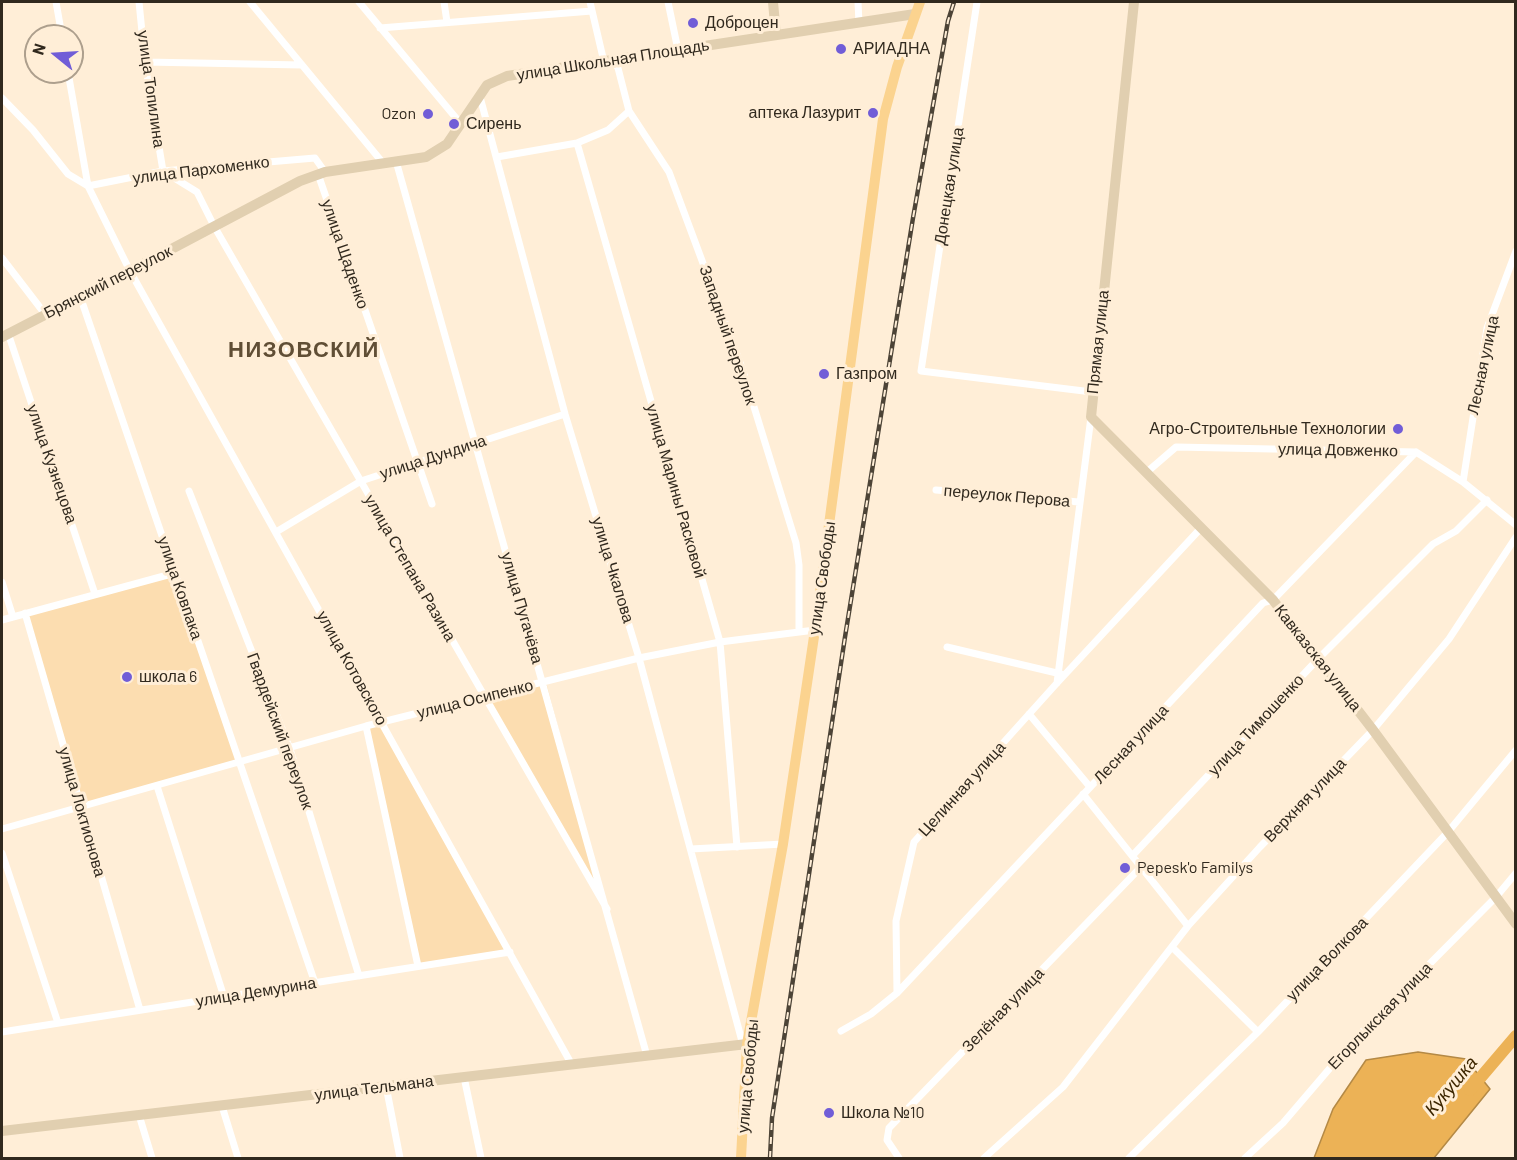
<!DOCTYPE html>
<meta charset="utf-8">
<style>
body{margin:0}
#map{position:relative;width:1517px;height:1160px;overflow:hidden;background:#ffeed7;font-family:Barlow,sans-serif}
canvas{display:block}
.frame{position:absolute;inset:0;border:3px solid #31291e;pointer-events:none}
.north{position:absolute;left:24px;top:24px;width:60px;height:60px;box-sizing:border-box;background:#ffeed7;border:2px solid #ad9f8d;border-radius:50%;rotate:288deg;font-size:16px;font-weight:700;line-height:24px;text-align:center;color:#31291e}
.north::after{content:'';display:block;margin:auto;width:21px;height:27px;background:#715dd7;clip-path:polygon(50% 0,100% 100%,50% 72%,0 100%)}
</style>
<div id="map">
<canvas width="1517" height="1160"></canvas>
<div class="frame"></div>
<div class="north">N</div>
</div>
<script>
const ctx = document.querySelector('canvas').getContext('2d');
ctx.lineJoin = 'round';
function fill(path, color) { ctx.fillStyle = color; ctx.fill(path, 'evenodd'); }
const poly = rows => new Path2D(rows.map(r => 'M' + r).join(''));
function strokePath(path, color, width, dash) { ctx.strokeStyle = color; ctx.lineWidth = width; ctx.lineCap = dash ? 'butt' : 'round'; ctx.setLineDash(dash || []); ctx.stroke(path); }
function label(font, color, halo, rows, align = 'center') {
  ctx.font = font + ' Barlow,sans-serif'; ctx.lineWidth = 6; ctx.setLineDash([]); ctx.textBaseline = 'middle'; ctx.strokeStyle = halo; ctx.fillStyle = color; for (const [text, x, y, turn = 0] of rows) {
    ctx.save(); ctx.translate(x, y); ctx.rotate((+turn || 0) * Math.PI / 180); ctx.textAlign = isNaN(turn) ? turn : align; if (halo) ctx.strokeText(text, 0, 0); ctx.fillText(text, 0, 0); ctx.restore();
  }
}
fill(poly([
 [175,573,240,763,81,807,25,613],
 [546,682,607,909,484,698],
 [382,723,510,952,418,966,366,726]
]), '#fcddb0');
const water = poly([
 [1418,1052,1466,1059,1490,1089,1434,1158,1314,1158,1333,1109,1366,1060,1418,1052]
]);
fill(water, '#ecb256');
strokePath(water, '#b48945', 1.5);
strokePath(poly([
 [1470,1090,1516,1036]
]), '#ecb256', 12);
strokePath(poly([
 [56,2,62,36],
 [139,2,145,62,163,171,197,192,214,226,607,909],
 [250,2,383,163],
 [359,2,461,124],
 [444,2,447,22],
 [590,2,604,62,616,65,618,68,629,111,669,172,742,368,796,543,799,565,799,632],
 [668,2,678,50],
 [858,2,859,23],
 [977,2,921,371,1092,392],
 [380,28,592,11],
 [145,62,302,65],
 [68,72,88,186,130,271,572,1065],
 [480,97,565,414,639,658,743,1045],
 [2,98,33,130,68,174,88,186,163,171,315,158,325,172],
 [577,143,720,642,737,847],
 [497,157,577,143,608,130,629,111],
 [396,161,647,1056],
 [318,174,432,504],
 [2,258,45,314],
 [80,296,315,983],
 [8,333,95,594],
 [1147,472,1176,447,1416,452,1463,482,1516,525],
 [1463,482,1487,328,1516,251],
 [936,490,1079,502],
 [189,491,290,749,359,976],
 [276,532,361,481,565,414],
 [2,582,13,617],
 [25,613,140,1010],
 [2,620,175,573],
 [947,647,1061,674],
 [1057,683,1091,417],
 [1029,714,1090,787],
 [366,726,418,966],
 [157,786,224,997],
 [1083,794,1188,926],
 [2,829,366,726,639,658,720,642,815,630],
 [691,849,783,844],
 [2,853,58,1023],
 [1133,855,1318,659,1433,544,1456,531,1487,500],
 [1172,947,1258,1032],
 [897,993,896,921,914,842,1057,683,1201,528],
 [841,1031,871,1014,897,993,1263,603,1273,600,1416,452],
 [2,1032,510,952],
 [464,1077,481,1158],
 [386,1086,400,1158],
 [222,1106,238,1158],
 [139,1115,152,1158],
 [899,1158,887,1140,889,1128,1141,867],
 [984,1158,1063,1087,1188,926,1260,847,1373,730,1449,639,1516,537],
 [1129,1158,1258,1032,1448,832,1516,750],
 [1245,1158,1283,1123,1354,1040,1496,897,1516,873]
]), '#fff', 7);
strokePath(poly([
 [773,2,776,35],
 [1134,2,1091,417,1273,600,1373,730,1516,924],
 [2,337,130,271,300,181,325,172,426,157,447,144,487,85,507,76,915,14],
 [2,1131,747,1044]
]), '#e1cfb0', 10);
strokePath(poly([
 [741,1158,747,1044,783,844,815,630,883,119,897,67,920,2]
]), '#fbd38f', 10);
const rail = poly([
 [770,1158,772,1118,845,637,913,218,948,21,954,2]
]);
strokePath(rail, '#4d4437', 4.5);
strokePath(rail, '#ffeed7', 2, [7]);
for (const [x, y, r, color] of [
 [693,23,6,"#715dd7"],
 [841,49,6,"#715dd7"],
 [873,113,6,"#715dd7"],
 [428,114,6,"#715dd7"],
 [454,124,6,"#715dd7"],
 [824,374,6,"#715dd7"],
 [1398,429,6,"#715dd7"],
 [127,677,6,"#715dd7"],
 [1125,868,6,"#715dd7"],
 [829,1113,6,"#715dd7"]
]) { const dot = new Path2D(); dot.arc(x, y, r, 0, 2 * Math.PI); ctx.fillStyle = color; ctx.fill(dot); strokePath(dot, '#ffeed7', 2); }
label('16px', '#31291e', '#ffeed7', [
 ["Доброцен",705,23],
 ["АРИАДНА",853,49],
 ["аптека Лазурит",861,113,"right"],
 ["Ozon",416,114,"right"],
 ["Сирень",466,124],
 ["Газпром",836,374],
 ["Агро-Строительные Технологии",1386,429,"right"],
 ["школа 6",139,677],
 ["Pepesk'o Familys",1137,868],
 ["Школа №10",841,1113]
], 'left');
label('16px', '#31291e', '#ffeed7', [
 ["улица Школьная Площадь",613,60,-9],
 ["улица Топилина",151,89,82],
 ["улица Пархоменко",201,170,-7],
 ["Донецкая улица",949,186,-81],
 ["улица Щаденко",345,254,71],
 ["Брянский переулок",108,282,-27],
 ["Западный переулок",728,335,71],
 ["Прямая улица",1098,342,-84],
 ["Лесная улица",1483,365,-78],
 ["улица Довженко",1338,450,1],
 ["улица Дундича",433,457,-18],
 ["улица Кузнецова",52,464,71],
 ["улица Марины Расковой",676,491,74],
 ["переулок Перова",1007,496,5],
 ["улица Степана Разина",410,568,60],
 ["улица Чкалова",613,570,73],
 ["улица Свободы",822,578,-82],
 ["улица Ковпака",180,588,71],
 ["улица Пугачёва",522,608,74],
 ["Кавказская улица",1318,658,52],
 ["улица Котовского",352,668,61],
 ["улица Осипенко",475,699,-14],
 ["улица Тимошенко",1256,725,-47],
 ["Гвардейский переулок",280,731,70],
 ["Лесная улица",1131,744,-47],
 ["Целинная улица",962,789,-48],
 ["Верхняя улица",1305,800,-46],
 ["улица Локтионова",82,812,74],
 ["улица Волкова",1327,959,-46],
 ["улица Демурина",256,992,-9],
 ["Зелёная улица",1003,1010,-46],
 ["Егорлыкская улица",1380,1016,-46],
 ["улица Свободы",748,1076,-85],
 ["улица Тельмана",374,1088,-7]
]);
label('italic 18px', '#3d2600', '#ffeed7', [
 ["Кукушка",1451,1086,-50]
]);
ctx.letterSpacing = '1.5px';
label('bold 22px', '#604e35', '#ffeed7', [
 ["НИЗОВСКИЙ",304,350]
]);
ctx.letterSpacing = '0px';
</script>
